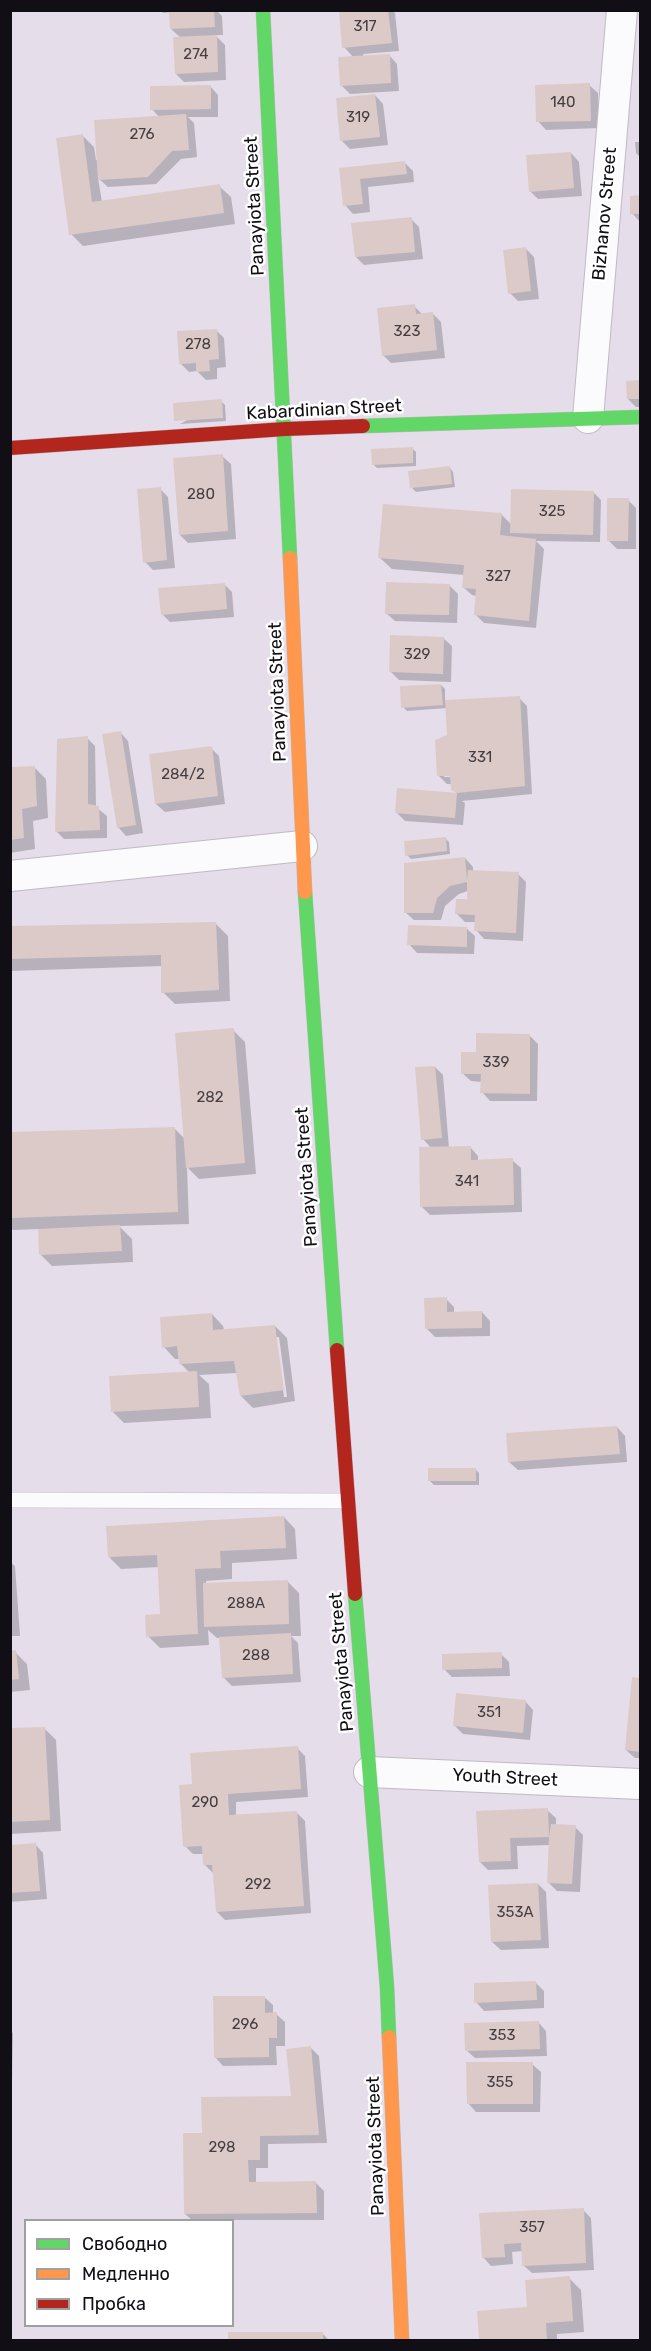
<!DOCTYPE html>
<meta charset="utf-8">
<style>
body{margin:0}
#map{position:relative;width:651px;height:2351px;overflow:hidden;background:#e5deea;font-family:Rubik,sans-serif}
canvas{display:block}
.frame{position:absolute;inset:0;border:12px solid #120e15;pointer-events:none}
.legend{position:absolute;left:24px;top:2219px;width:210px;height:108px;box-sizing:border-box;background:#fff;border:2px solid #a09fa1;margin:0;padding:8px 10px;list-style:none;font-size:18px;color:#120e15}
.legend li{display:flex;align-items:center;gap:12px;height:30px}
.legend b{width:30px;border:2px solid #a09fa1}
</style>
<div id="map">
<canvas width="651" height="2351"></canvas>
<div class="frame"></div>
<ul class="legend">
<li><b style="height:8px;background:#63d668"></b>Свободно</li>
<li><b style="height:8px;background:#ff974d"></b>Медленно</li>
<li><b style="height:8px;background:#b3261e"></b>Пробка</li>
</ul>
</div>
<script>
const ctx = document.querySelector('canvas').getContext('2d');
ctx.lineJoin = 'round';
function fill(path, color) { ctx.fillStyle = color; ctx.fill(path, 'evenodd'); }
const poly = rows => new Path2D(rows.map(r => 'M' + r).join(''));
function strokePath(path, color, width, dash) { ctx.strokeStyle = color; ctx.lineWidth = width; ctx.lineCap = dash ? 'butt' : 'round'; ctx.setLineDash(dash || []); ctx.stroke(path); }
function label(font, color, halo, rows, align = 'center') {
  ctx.font = font + ' Rubik,sans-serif'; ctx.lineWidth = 5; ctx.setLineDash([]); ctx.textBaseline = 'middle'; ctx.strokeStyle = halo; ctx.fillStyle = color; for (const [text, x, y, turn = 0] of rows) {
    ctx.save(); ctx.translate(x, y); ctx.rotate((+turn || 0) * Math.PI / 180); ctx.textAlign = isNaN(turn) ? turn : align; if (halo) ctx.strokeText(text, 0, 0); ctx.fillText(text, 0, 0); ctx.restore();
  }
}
fill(poly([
 [161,10,216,10,222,16,223,35,215,35,225,45,226,80,184,82,176,74,181,38,171,29,171,12,163,13],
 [340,10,392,10,395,13,399,51,363,54,363,57,389,55,397,64,399,91,350,94,342,86,354,58,344,47],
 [589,85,598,93,599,128,546,130,538,121],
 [210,86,218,95,218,117,188,117,194,123,197,157,181,159,156,184,108,187,98,178,102,202,219,186,231,197,235,224,83,246,71,234,82,135,94,147,96,160,98,160,159,117,152,109],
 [375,95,383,104,388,145,350,149,342,141],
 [635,142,640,142,640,157,636,153],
 [571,153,579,162,582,196,538,199,530,191],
 [405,163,413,171,414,182,368,187,370,212,353,214,345,205,341,169],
 [632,197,640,197,640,222,632,213],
 [411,219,419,227,423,259,364,265,356,257],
 [525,248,534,257,539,299,518,301,510,293],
 [414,306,423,315,433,314,441,322,445,358,391,363,383,355],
 [216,330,224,338,226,367,217,368,217,379,206,380,197,371,189,372,181,364],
 [628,382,640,382,640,407,636,407,628,399],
 [221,401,225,405,226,421,180,424],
 [412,448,416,452,416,466,377,468,373,464],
 [222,456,231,464,236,539,188,543,180,535],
 [450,468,453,472,455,487,416,492,412,488],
 [160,489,168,497,175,568,153,570,145,562],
 [593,492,601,500,600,542,536,541,544,549,536,628,484,623,476,615,477,596,472,595,463,587,465,575,392,569,380,558,501,514,512,525],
 [628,500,636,508,636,549,617,549,609,541],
 [224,584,232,592,234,617,170,622,162,614],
 [449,585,458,594,457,623,395,621,386,613],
 [443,638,452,646,451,682,399,680,391,672],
 [441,685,445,689,445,702,519,698,527,706,532,794,462,801,465,803,463,825,405,821,397,813,399,789,457,794,453,789,452,784,447,784,438,775,448,736,447,708,407,711,403,707],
 [444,774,458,777,444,777],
 [120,732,128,741,143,833,126,836,118,827],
 [87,738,95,746,96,807,107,816,107,838,64,839,56,831],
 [211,748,219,756,225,804,165,812,156,804],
 [34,767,46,779,48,818,33,821,35,849,10,853,10,769],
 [445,838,449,842,450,854,411,859,407,855],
 [465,858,473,867,473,872,518,874,526,882,523,941,484,939,476,930,476,922,465,922,457,914,468,901,468,891,459,894,445,906,441,920,414,920,405,912],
 [216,924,228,936,230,1001,175,1004,163,992,163,966,10,971,10,927],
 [466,928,475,936,474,954,417,953,409,944],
 [233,1030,245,1042,256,1174,199,1179,187,1167,189,1224,119,1226,132,1239,133,1262,52,1266,40,1254,39,1229,13,1230,10,1227,10,1134,174,1128,185,1139],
 [530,1036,538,1044,537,1101,490,1101,482,1092,482,1082,471,1081,462,1073,477,1054],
 [435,1067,443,1075,449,1148,470,1147,478,1156,478,1161,512,1160,521,1168,522,1212,430,1215,422,1207,432,1149,423,1139],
 [446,1299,454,1307,454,1313,482,1312,490,1321,490,1336,435,1337,427,1329],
 [212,1314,223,1326,224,1330,275,1326,287,1338,295,1401,253,1408,241,1396,237,1373,199,1375,209,1384,211,1418,124,1423,112,1411,190,1373,180,1363,180,1359,175,1359,164,1347],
 [276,1337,279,1337,287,1397,284,1397],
 [617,1427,625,1436,627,1462,518,1470,509,1462],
 [475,1469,479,1473,479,1485,434,1485,430,1481],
 [284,1517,295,1529,297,1559,232,1563,232,1579,206,1581,206,1584,287,1581,299,1593,301,1636,291,1636,298,1643,301,1682,232,1686,224,1678,221,1638,217,1638,208,1630,209,1645,160,1648,148,1636,161,1616,159,1567,121,1569,109,1557],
 [10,1562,15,1566,20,1636,10,1636],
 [10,1652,15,1652,27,1664,30,1690,10,1692],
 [501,1654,509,1662,510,1676,452,1677,444,1669],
 [634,1679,640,1679,640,1758,635,1758,626,1750],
 [525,1701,533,1710,530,1740,463,1734,454,1725],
 [44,1728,56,1740,61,1831,10,1834,10,1730],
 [297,1748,305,1756,308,1797,236,1802,236,1816,297,1813,305,1821,311,1913,225,1920,217,1912,213,1873,205,1865,204,1854,193,1854,185,1846,194,1785],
 [547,1810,556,1818,556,1826,575,1827,583,1835,580,1892,557,1891,549,1883,550,1845,517,1846,518,1869,488,1870,480,1862,478,1813],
 [35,1844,43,1853,47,1899,10,1902,10,1847],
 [538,1884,546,1892,549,1948,501,1950,492,1942],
 [535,1982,544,1991,544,2008,484,2011,476,2002],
 [264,1997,273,2005,273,2014,276,2014,285,2022,285,2046,276,2046,277,2065,223,2066,215,2057],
 [538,2022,546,2031,547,2056,475,2058,466,2050],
 [10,2030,13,2033,12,2081,10,2081],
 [311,2048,319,2056,327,2143,268,2144,268,2168,256,2168,256,2183,315,2182,324,2191,324,2220,192,2220,185,2214,203,2134,292,2097],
 [532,2064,541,2072,540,2112,476,2112,468,2103],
 [583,2210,591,2218,594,2270,532,2273,523,2265,523,2251,512,2252,513,2264,491,2266,483,2257,481,2215],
 [569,2278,581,2290,584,2332,557,2334,557,2340,481,2340,479,2312,529,2308],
 [230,2333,323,2334,329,2340,230,2340]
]), '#0003');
fill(poly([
 [169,10,214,10,215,27,170,29],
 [339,10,388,10,392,43,342,48],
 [217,35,218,72,175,74,173,37],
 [390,54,391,83,340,86,338,57],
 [590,83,591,121,536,122,535,85],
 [211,85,211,109,150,110,150,86],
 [375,94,380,137,340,141,336,98],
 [186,114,189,150,172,151,148,177,98,180,94,120],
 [83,134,92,202,220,184,224,213,69,235,56,138],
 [571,152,574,188,529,192,526,155],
 [405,161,407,174,360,179,363,204,343,206,339,168],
 [640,195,640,214,630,214,630,196],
 [412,217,415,252,355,257,351,223],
 [526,247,531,291,508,294,503,250],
 [415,304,416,314,433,312,437,350,382,356,377,308],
 [217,329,219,359,209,360,210,371,196,372,196,363,179,364,177,331],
 [640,380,640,399,627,399,626,381],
 [222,399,223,418,174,421,173,403],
 [413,447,413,463,372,465,371,449],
 [223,454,228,531,179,535,173,458],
 [450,466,452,484,410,488,408,471],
 [161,487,167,560,143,563,137,489],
 [511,489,594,491,593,535,510,533],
 [607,498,629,498,628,541,607,541],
 [383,504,502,513,500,535,536,539,529,621,474,615,476,589,462,588,464,565,378,558],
 [386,582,450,584,449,615,385,614],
 [225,583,227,609,161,615,158,588],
 [390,635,444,637,443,674,389,672],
 [441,684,443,705,401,708,400,686],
 [520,696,525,786,457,793,455,818,395,813,397,788,457,793,451,790,450,776,437,776,435,740,447,735,445,700],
 [121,731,136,825,117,828,102,734],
 [88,736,88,804,99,806,100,830,55,832,57,739],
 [212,746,218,796,155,804,149,754],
 [35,766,37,806,22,809,24,838,10,840,10,767],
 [446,837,447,851,405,856,404,841],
 [465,857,467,880,468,870,519,872,516,933,474,931,475,915,455,914,456,899,467,899,467,882,450,886,437,898,433,913,404,913,404,863],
 [216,922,219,990,161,993,161,955,10,959,10,926],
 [408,925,467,927,467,947,407,945],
 [234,1028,245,1163,186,1168,175,1033],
 [476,1033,530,1034,530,1094,480,1093,481,1074,461,1074,461,1052,476,1052],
 [435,1066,442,1138,421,1140,415,1067],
 [175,1127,178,1212,10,1218,10,1132],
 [471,1146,471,1160,513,1158,514,1205,420,1207,419,1147],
 [120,1225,122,1251,39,1255,38,1229],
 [447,1297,447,1312,482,1311,482,1328,425,1329,424,1298],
 [212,1313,213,1330,275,1325,284,1390,240,1396,234,1361,179,1364,177,1346,162,1348,160,1317],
 [197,1371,199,1407,111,1412,109,1376],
 [617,1426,620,1454,508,1462,506,1433],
 [428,1468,476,1468,476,1481,428,1481],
 [284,1516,286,1548,220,1551,221,1568,195,1569,198,1634,146,1637,145,1615,160,1614,157,1555,108,1557,106,1526],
 [288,1580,289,1624,204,1627,203,1583],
 [291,1633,293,1674,222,1678,219,1637],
 [16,1650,19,1679,10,1680,10,1651],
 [502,1652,502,1668,442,1670,442,1654],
 [632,1677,640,1678,640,1752,625,1750],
 [456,1693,526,1700,523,1733,453,1726],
 [45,1727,50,1820,10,1822,10,1728],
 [298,1746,301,1789,228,1794,229,1815,297,1811,304,1906,216,1912,212,1865,203,1865,202,1846,183,1847,179,1785,192,1784,190,1753],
 [548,1808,549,1837,551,1824,576,1825,572,1884,547,1883,549,1837,510,1838,511,1861,479,1862,476,1811],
 [36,1843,40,1891,10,1893,10,1845],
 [538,1883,541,1940,491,1942,488,1885],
 [536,1981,537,2000,474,2003,474,1983],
 [213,1996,265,1996,265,2013,277,2012,277,2038,269,2038,269,2057,214,2058],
 [539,2021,540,2049,465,2051,464,2023],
 [311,2046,319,2135,260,2136,260,2160,248,2160,249,2182,316,2181,317,2213,184,2214,183,2133,202,2133,201,2097,291,2096,286,2049],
 [466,2062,533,2062,533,2104,467,2104],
 [584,2208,586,2263,522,2266,521,2243,504,2244,505,2257,482,2258,479,2213],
 [570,2276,573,2321,546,2323,547,2340,479,2340,477,2311,527,2307,525,2280],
 [228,2332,323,2332,323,2340,228,2340]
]), '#dccac9');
const lane = poly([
 [10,1500,347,1501]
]);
const street = poly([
 [588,418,622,10],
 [10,876,302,846],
 [369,1772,640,1784]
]);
const fast = poly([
 [263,10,290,558],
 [363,426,640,417],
 [305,892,337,1350],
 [355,1594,387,1987,389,2037]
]);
const slow = poly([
 [290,558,305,892],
 [389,2037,402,2340]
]);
const jam = poly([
 [10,448,285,429,363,426],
 [337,1350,355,1594]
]);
strokePath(lane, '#bfbac3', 16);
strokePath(street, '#bfbac3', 32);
strokePath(fast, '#bfbac3', 15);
strokePath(slow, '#bfbac3', 15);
strokePath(jam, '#bfbac3', 15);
strokePath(lane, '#fbfafc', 15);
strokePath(street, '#fbfafc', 30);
strokePath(fast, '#63d668', 14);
strokePath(slow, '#ff974d', 14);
strokePath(jam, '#b3261e', 14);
label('15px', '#443d42', null, [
 ["317",365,27],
 ["274",196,55],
 ["140",563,103],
 ["319",358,118],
 ["276",142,135],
 ["323",407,332],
 ["278",198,345],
 ["280",201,495],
 ["325",552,512],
 ["327",498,577],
 ["329",417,655],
 ["331",480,758],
 ["284/2",183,775],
 ["339",496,1063],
 ["282",210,1098],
 ["341",467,1182],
 ["288А",246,1604],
 ["288",256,1656],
 ["351",489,1713],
 ["290",205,1803],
 ["292",258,1885],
 ["353А",515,1913],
 ["296",245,2025],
 ["353",502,2036],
 ["355",500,2083],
 ["298",222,2148],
 ["357",532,2228]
]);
label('18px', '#120e15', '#fff', [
 ["Panayiota Street",255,206,-93],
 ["Bizhanov Street",605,214,-85],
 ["Kabardinian Street",324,410,-3],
 ["Panayiota Street",278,692,-92],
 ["Panayiota Street",307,1177,-94],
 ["Panayiota Street",342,1662,-95],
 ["Youth Street",505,1778,3],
 ["Panayiota Street",376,2146,-92]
]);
</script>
